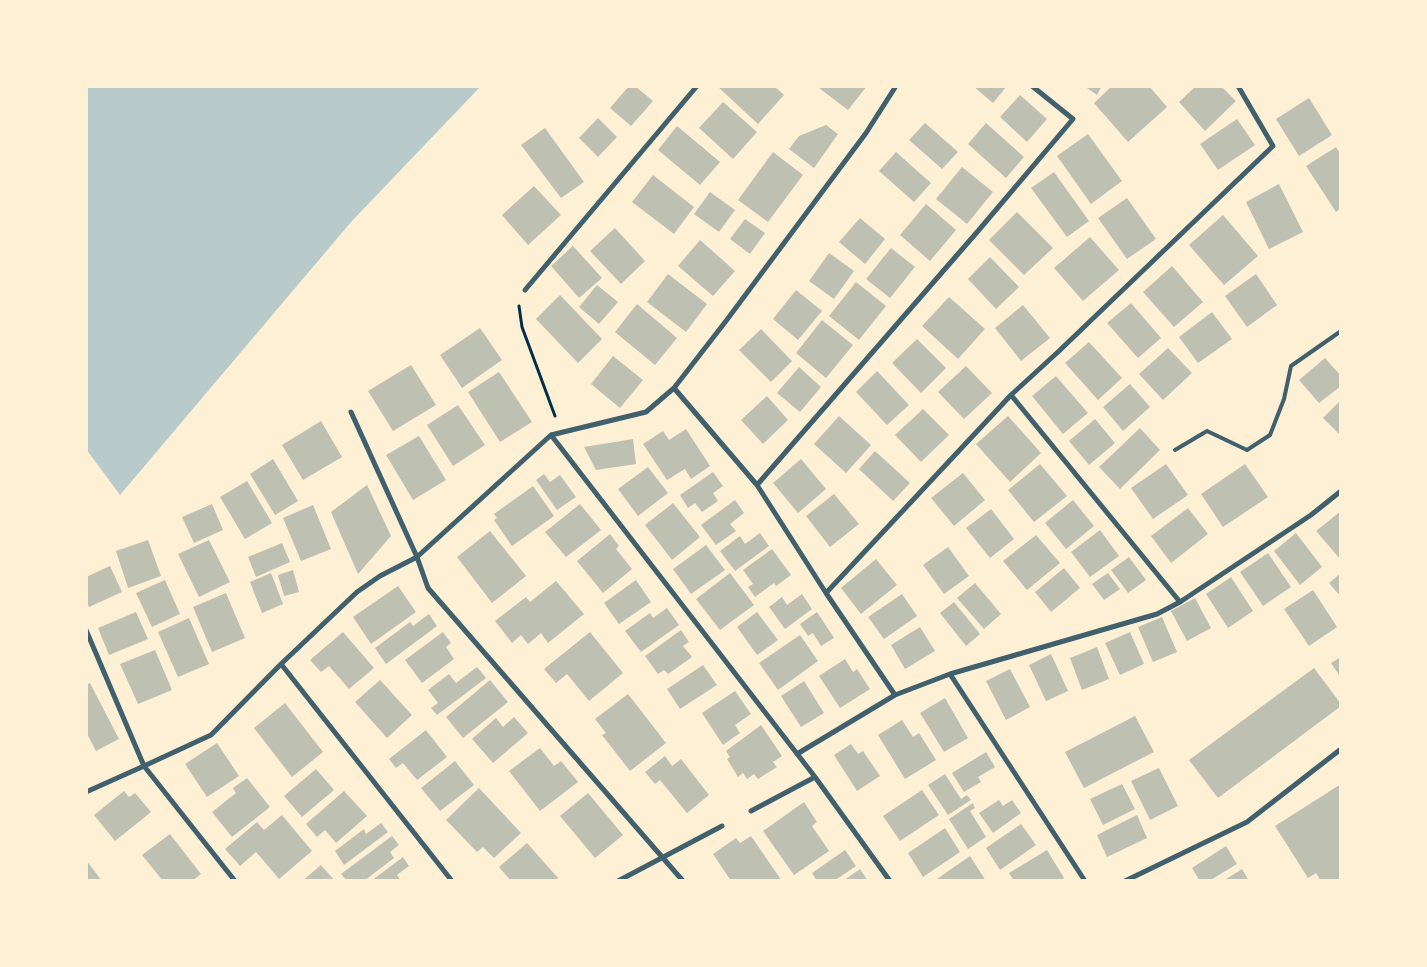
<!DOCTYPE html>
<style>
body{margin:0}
#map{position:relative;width:1427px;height:967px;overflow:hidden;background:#fdf0d5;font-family:"Open Sans",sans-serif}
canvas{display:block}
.frame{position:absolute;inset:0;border:88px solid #fdf0d5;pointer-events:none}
</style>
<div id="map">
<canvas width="1427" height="967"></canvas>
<div class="frame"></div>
</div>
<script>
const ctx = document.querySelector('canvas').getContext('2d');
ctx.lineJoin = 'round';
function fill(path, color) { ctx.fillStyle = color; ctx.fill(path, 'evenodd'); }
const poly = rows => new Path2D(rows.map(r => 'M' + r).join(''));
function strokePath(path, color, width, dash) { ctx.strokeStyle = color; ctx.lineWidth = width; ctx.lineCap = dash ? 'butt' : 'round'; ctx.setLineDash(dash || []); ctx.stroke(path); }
fill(poly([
 [86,86,481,86,351,222,120,495,86,449]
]), '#b9caca');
fill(poly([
 [629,86,635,86,653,101,631,126,610,108],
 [717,86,774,86,784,95,758,124],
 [820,86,867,86,848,110,819,88],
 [973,86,1007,86,993,103],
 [1084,86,1102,86,1097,95],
 [1112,86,1149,86,1167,107,1128,142,1094,103],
 [1196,86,1221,86,1236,101,1205,131,1179,102],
 [1020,95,1047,119,1027,142,1000,117],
 [1309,98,1332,135,1299,156,1276,119],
 [723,102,757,132,733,159,699,128],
 [598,118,617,137,598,157,579,138],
 [1237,119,1255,145,1218,170,1200,144],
 [925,123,958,152,942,169,909,140],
 [986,123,1024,157,1006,178,968,144],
 [826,125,838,134,814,168,789,149,799,136],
 [677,126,720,162,700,185,658,150],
 [545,128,584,182,561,198,521,145],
 [1088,134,1122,181,1091,204,1057,156],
 [1336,147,1341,155,1341,208,1336,212,1306,166],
 [773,152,803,175,768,222,738,200],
 [896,152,931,183,914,202,879,171],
 [962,167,993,192,967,224,936,199],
 [1054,172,1089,221,1067,237,1031,188],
 [653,175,694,207,674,234,632,202],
 [1279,184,1303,232,1269,249,1246,202],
 [534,186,561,215,528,245,502,215],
 [710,192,735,210,719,232,694,214],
 [1127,198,1156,239,1127,259,1098,218],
 [926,204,956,230,930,261,900,235],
 [1017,212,1053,248,1024,275,989,240],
 [1223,215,1258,256,1224,285,1189,245],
 [860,218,885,239,865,264,839,242],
 [745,219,765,233,750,254,730,239],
 [615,228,645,261,621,284,590,251],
 [1090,237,1119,270,1083,301,1054,268],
 [700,240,735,271,713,296,678,266],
 [573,246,602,278,579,298,551,266],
 [891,248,915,267,890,298,866,279],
 [829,253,854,271,834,299,809,281],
 [990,257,1019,287,996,309,968,279],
 [1172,266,1203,302,1174,327,1143,292],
 [668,274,707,304,686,332,647,302],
 [1256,274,1277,305,1247,327,1225,296],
 [856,282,886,306,859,340,829,316],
 [597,285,618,302,599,324,579,307],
 [796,290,822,311,798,340,773,319],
 [560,295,602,339,578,363,536,319],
 [949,297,985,329,958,359,922,326],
 [1131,303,1161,338,1138,358,1107,323],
 [637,304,677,338,655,365,615,332],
 [1023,305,1050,338,1021,361,995,328],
 [1212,312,1232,339,1198,363,1179,337],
 [822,320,853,345,826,378,796,353],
 [480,328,502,360,462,388,440,355],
 [761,329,792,361,771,382,739,350],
 [917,339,946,368,921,393,892,363],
 [1089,342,1122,378,1098,400,1065,363],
 [1168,348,1192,373,1163,400,1139,374],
 [613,356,643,380,620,408,591,384],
 [1325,358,1341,376,1341,386,1319,403,1299,380],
 [411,365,436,405,393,431,368,391],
 [966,366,992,393,964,419,938,392],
 [799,367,821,387,800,412,777,393],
 [877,371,909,405,887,425,856,392],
 [499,372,532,422,500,442,468,392],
 [1056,376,1088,413,1063,434,1032,396],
 [1130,384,1150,407,1123,431,1103,407],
 [767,396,788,420,763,444,741,420],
 [1341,400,1341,436,1323,418],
 [458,405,485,445,453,466,427,425],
 [923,409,949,435,921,462,895,435],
 [839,416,871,445,846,473,814,444],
 [1008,416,1041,453,1010,482,976,444],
 [1095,419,1115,443,1089,465,1069,441],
 [321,421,342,457,303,480,282,445],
 [1140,428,1160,450,1120,489,1099,467],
 [686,429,710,466,691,479,685,469,667,480,643,444,663,431,669,440],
 [419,436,446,480,413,500,386,455],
 [633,439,636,464,596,470,584,447],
 [875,451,910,483,893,501,859,469],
 [273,459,298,501,275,515,250,474],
 [801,459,826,489,798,513,773,483],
 [1040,464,1067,496,1034,522,1008,490],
 [1166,464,1188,495,1153,519,1131,488],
 [1245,464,1268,497,1223,527,1201,494],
 [648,467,668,493,638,516,618,489],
 [713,472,723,486,713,493,718,501,702,512,695,503,688,508,680,495],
 [963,473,985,500,954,526,931,498],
 [544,474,550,482,560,475,576,497,557,510,536,480],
 [247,481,272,523,245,539,220,497],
 [367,485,391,536,358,574,331,512],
 [533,486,554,516,512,546,494,520,497,518,494,514],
 [834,494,859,524,830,547,806,516],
 [735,500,744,513,730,524,736,531,716,545,701,525],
 [1073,500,1094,526,1066,549,1045,523],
 [673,503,700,537,672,560,645,525],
 [212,504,223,530,194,543,182,517],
 [580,504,601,530,566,557,545,532],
 [313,505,331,549,301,561,283,518],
 [1188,508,1208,534,1171,563,1151,536],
 [991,509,1014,539,990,558,966,528],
 [1341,511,1341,560,1316,531],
 [1100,530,1119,556,1090,577,1071,552],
 [490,531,526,576,492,603,457,557],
 [760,533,769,546,735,571,720,551,740,536,745,544],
 [1296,533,1322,567,1300,585,1274,551],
 [610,534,619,546,616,549,632,569,603,593,577,561],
 [1036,535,1060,563,1027,590,1003,561],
 [148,540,161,576,128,588,116,551],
 [209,540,230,582,199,597,178,554],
 [282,543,290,562,256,577,248,557],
 [706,545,725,570,691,594,673,569],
 [948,547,969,576,944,594,923,565],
 [772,549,791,575,776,586,774,583,755,597,748,587,753,584,743,570],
 [1268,553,1291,587,1263,606,1240,572],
 [1129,557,1146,580,1128,593,1111,570],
 [876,559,897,585,861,614,841,588],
 [110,566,122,592,89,607,86,601,86,577],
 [1064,568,1080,588,1051,612,1035,592],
 [293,570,299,592,284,596,278,575],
 [271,573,283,604,262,613,250,582],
 [730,573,754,605,720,630,696,599],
 [1108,573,1120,589,1104,600,1092,584],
 [1341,573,1341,597,1329,583],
 [1231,577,1253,611,1228,628,1206,594],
 [165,580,180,614,152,627,136,593],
 [636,580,651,602,619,624,604,603],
 [556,581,584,614,548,643,541,633,528,644,521,635,512,643,495,621,526,597,530,602],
 [975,583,1001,614,984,629,957,598],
 [398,586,416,612,371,644,353,617],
 [1313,590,1337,627,1309,646,1284,609],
 [226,593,245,638,212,652,193,607],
 [802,594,812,609,785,629,769,607,782,597,787,605],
 [902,594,917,616,884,639,868,617],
 [1195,598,1211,628,1187,641,1171,611],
 [954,602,980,634,966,646,940,613],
 [667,608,679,625,641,652,625,631,650,613,653,618],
 [136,612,148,639,109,655,98,628],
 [757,612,778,640,757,655,737,627],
 [817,612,834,638,821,646,813,633,808,636,800,624],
 [429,614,437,626,386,664,375,648,410,622,413,626],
 [1162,617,1177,652,1153,662,1138,627],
 [189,618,209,664,178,677,158,632],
 [920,627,935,651,905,669,891,645],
 [681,630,689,642,683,646,692,657,668,674,664,670,658,674,645,656],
 [343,632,374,668,349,689,329,666,321,672,310,660],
 [443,632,451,643,446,647,454,659,422,683,405,660],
 [590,632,623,673,589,701,567,674,556,683,544,669],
 [1130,632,1144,664,1120,675,1105,643],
 [800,635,818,661,778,690,759,663],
 [1097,647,1109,679,1082,690,1070,658],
 [155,650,172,690,138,704,120,664],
 [1051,654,1068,691,1046,701,1029,665],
 [1341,657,1341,678,1331,663],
 [845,659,853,672,857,669,870,689,840,708,819,676],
 [703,665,717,685,680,709,667,689],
 [477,667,486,678,437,715,431,708,438,703,428,690,449,674,456,683],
 [1314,668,1341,704,1341,706,1218,798,1189,760],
 [1010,669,1030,707,1006,720,986,681],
 [380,680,412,715,387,738,355,702],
 [490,680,508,702,463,738,446,717],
 [804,681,824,713,801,727,781,696],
 [90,683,119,739,96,751,86,732,86,685],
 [735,691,751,714,735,725,740,733,723,745,702,713],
 [628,694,666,743,630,771,602,735,606,733,595,719],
 [945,698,968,738,944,752,920,713],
 [285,703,323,752,292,777,254,728],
 [1135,716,1154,752,1084,788,1065,752],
 [514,717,528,733,493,763,472,739,496,718,503,727],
 [902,720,913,737,919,733,936,760,905,779,878,735],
 [761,725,782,756,773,762,777,767,758,779,754,774,747,779,743,773,738,777,727,759,730,757,726,751],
 [426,730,447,757,417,780,403,763,396,768,389,759],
 [217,743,239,776,207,797,185,764],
 [851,744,858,754,863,751,880,776,857,791,834,755],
 [540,748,554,766,561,761,578,782,540,811,509,771],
 [986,752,995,767,978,777,981,782,964,792,952,773],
 [665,756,672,766,681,759,709,795,687,813,660,780,655,784,645,772],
 [455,761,474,785,440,811,421,788],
 [1159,768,1178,806,1150,820,1131,781],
 [316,769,334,790,302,817,284,796],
 [945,774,961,799,967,795,971,800,948,815,928,785],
 [247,778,270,807,232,837,212,812,236,793,233,788],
 [1122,784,1135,809,1103,825,1090,799],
 [1341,784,1341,881,1321,881,1316,873,1308,878,1275,826],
 [479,788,521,833,494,858,483,847,477,852,446,820],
 [922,790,939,815,900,841,883,816],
 [124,791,129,797,135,793,151,812,115,841,94,815],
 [344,791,367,816,336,843,325,830,317,837,306,824],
 [588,793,623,835,595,858,560,816],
 [999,800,1003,806,1012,800,1021,813,993,833,979,813],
 [804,802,817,822,812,826,829,851,794,875,763,831],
 [973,803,975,808,970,811,986,837,968,849,949,819],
 [282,815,312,851,279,879,256,852,240,866,225,849,257,822,264,830],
 [1137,815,1147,838,1107,857,1097,835],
 [381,823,388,832,344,865,335,851,364,829,366,834],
 [1021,824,1036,845,1000,870,986,848],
 [945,828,960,852,923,877,908,853],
 [170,834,201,874,192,881,163,881,142,855],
 [392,836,399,845,390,852,394,858,364,881,347,881,341,874],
 [751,836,782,881,731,881,713,854,736,838,740,843],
 [527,843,558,878,556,881,511,881,499,867],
 [1226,846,1237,864,1209,881,1200,881,1192,868],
 [845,850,856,866,834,881,817,881,812,873],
 [1047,850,1064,878,1060,881,1014,881,1009,873],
 [970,856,986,881,934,881],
 [403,857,409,866,397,875,401,881,371,881],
 [86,860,102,881,86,881],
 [321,865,335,881,302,881],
 [860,869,868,881,843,881],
 [1242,869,1249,881,1223,881]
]), '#bec0b2');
strokePath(poly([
 [519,306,522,327,555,416]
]), '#003049', 3);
strokePath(poly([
 [1175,450,1207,431,1247,450,1270,435,1284,399,1291,366,1341,331]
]), '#3f606c', 4);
strokePath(poly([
 [525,290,697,86],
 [674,388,757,485,826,593,895,695],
 [1011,395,1180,602],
 [351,412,417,557,428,588,683,881],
 [551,435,815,777,890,881],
 [757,485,978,231,1073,119,1032,86],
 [826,593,1011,395,1059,351,1273,146,1238,86],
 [86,630,144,766,235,881],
 [281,664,452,881],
 [950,674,1085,881],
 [797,754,895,695,950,674,1157,614,1180,602,1311,515,1341,491],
 [86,792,144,766,211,735,281,664,357,592,380,576,417,557,551,435,646,412,674,388,726,321,866,133,896,86],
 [751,811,815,777],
 [618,881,722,826],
 [1125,881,1247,822,1341,749]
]), '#3f606c', 5);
</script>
